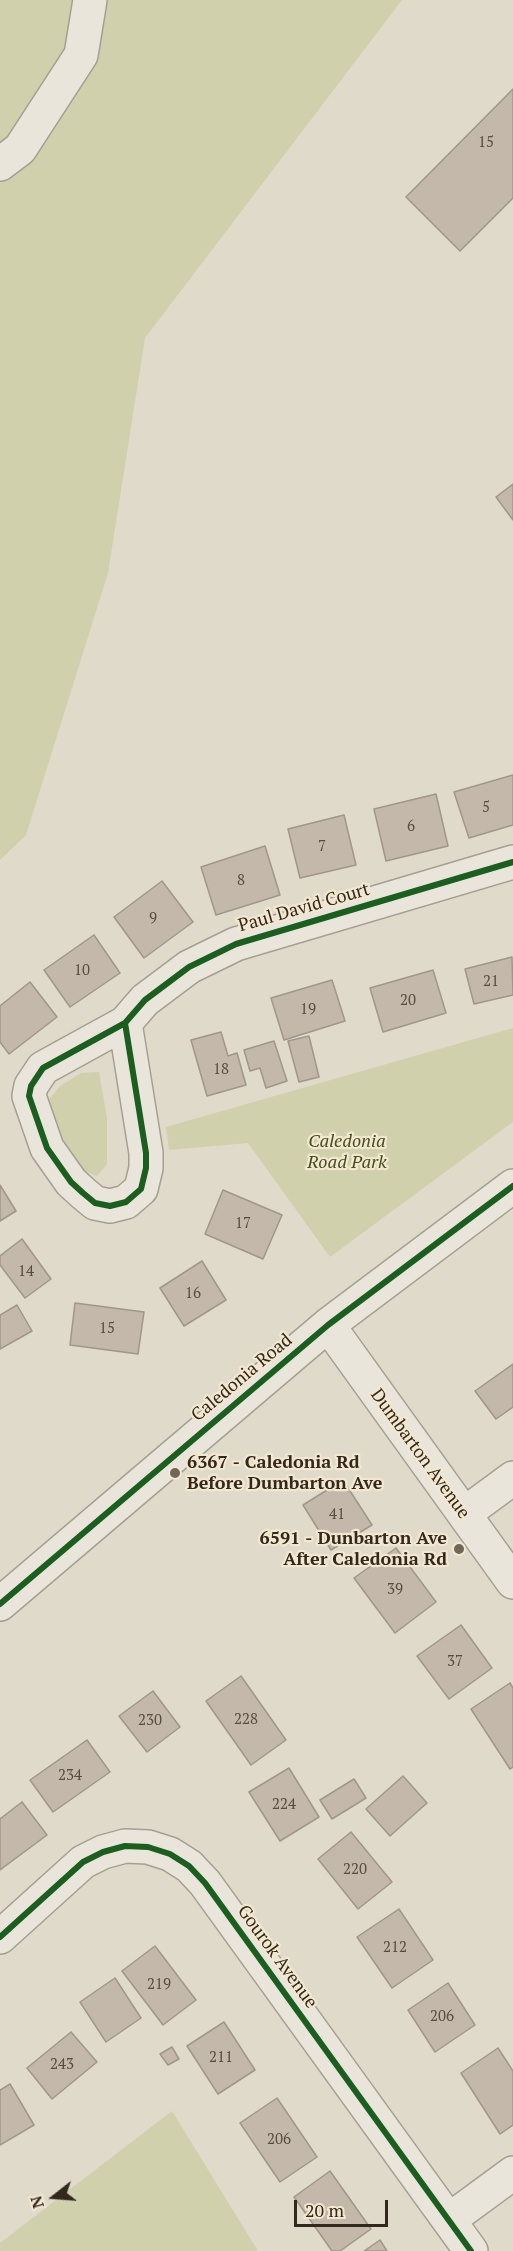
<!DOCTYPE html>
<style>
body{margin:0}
#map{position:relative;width:513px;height:2251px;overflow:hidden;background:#e0daca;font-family:"PT Serif",serif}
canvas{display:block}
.north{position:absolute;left:24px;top:2167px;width:60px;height:60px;-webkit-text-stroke:4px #f3e8cf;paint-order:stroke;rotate:253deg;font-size:16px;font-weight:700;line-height:24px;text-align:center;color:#33281d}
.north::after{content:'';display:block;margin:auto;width:21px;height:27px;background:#33281d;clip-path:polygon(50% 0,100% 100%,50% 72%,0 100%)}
.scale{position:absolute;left:294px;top:2200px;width:94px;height:27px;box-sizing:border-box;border:3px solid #33281d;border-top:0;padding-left:8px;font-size:18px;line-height:21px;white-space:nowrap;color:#33281d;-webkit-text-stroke:4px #f3e8cf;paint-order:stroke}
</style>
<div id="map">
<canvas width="513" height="2251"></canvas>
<div class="north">N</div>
<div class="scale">20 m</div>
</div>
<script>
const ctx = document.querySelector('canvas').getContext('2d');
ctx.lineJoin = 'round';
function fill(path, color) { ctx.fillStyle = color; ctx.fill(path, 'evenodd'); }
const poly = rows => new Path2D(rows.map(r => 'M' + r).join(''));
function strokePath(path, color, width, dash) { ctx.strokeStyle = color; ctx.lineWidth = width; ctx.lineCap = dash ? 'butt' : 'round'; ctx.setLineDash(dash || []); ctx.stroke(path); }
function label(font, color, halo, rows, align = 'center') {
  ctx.font = font + ' "PT Serif",serif'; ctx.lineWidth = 4.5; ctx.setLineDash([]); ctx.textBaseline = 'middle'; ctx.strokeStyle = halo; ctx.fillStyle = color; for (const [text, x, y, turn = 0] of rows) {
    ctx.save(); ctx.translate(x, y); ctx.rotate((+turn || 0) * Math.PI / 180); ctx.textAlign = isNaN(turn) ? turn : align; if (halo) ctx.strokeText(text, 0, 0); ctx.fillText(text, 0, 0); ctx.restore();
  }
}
fill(poly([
 [0,0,402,0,145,338,108,573,26,835,0,860],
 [513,1028,513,1122,330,1257,248,1143,169,1150,166,1127],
 [99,1072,107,1118,107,1164,97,1176,81,1170,52,1126,47,1102,60,1086,81,1073],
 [172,2111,258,2251,0,2251,0,2243]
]), '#d0d0ad');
const building = poly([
 [513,89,513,198,460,251,406,197,513,89],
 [513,484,513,520,496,497,513,484],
 [513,775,513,825,469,838,454,792,513,775],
 [436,794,448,846,386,861,374,809,436,794],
 [344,815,356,865,300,878,288,829,344,815],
 [265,846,280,895,216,915,201,867,265,846],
 [162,881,193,922,144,958,114,917,162,881],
 [94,935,120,973,70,1007,44,970,94,935],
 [512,957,513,995,474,1004,465,969,512,957],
 [433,970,446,1013,383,1032,370,988,433,970],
 [332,980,345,1021,284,1040,271,998,332,980],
 [30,982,57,1017,9,1054,0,1042,0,1006,30,982],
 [221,1032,228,1056,237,1053,246,1085,207,1096,191,1040,221,1032],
 [309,1036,319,1077,299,1082,288,1041,309,1036],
 [274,1041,287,1081,266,1088,260,1068,250,1071,244,1050,274,1041],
 [0,1185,16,1211,0,1221,0,1185],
 [223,1190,282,1215,263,1259,205,1234,223,1190],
 [22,1239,51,1279,25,1298,0,1265,0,1256,22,1239],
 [202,1261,226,1300,184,1326,160,1288,202,1261],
 [75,1303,144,1312,138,1354,70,1345,75,1303],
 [17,1305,32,1331,0,1349,0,1315,17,1305],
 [513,1364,513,1407,496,1419,475,1391,513,1364],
 [343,1480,372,1525,331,1550,303,1505,343,1480],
 [396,1548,436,1602,395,1633,354,1578,396,1548],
 [461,1625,492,1668,449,1699,417,1656,461,1625],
 [241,1676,286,1740,251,1765,206,1701,241,1676],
 [510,1683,513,1688,513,1767,510,1769,471,1709,510,1683],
 [153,1691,180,1727,147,1752,119,1716,153,1691],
 [87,1740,110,1772,53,1812,30,1780,87,1740],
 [289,1768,319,1817,280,1841,249,1792,289,1768],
 [403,1776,427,1803,390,1836,366,1809,403,1776],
 [354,1779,366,1798,332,1819,320,1800,354,1779],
 [22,1802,47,1835,0,1870,0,1819,22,1802],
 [351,1832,392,1882,358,1909,318,1859,351,1832],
 [399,1909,433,1960,392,1988,357,1937,399,1909],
 [155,1946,196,2000,163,2025,122,1971,155,1946],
 [115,1978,141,2018,106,2042,80,2002,115,1978],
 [448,1983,475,2025,435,2052,408,2010,448,1983],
 [224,2022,255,2070,218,2094,187,2046,224,2022],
 [71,2032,97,2062,52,2099,27,2068,71,2032],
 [172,2047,179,2059,168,2065,160,2054,172,2047],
 [498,2048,513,2071,513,2125,500,2134,461,2073,498,2048],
 [10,2084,34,2125,0,2145,0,2090,10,2084],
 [277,2098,317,2157,280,2182,240,2123,277,2098],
 [330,2171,371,2229,340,2251,332,2251,294,2197,330,2171],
 [380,2240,387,2251,364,2251,380,2240]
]);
fill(building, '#c4b8ab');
strokePath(building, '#a0968a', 1.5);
const minor = poly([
 [0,164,20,149,81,55,90,0],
 [125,1023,146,1153,146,1168,141,1189,126,1202,110,1206,95,1203,83,1193,71,1182,47,1148,29,1096,31,1086,43,1068,125,1023,145,1000,189,967,236,944,513,862],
 [328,1325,513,1582],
 [464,1514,513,1478],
 [0,1604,328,1325,513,1186],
 [0,1937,83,1862,103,1852,125,1846,148,1847,170,1854,189,1866,205,1883,471,2251],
 [449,2220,513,2173]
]);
strokePath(minor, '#a59f93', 36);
strokePath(minor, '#e9e5db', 33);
strokePath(poly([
 [125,1023,146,1153,146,1168,141,1189,126,1202,110,1206,95,1203,83,1193,71,1182,47,1148,29,1096,31,1086,43,1068,125,1023,145,1000,189,967,236,944,513,862],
 [0,1604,328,1325,513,1186],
 [0,1937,83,1862,103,1852,125,1846,148,1847,170,1854,189,1866,205,1883,471,2251]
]), '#1b5e20', 6);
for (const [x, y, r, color] of [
 [175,1473,6,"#70665a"],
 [459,1549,6,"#70665a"]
]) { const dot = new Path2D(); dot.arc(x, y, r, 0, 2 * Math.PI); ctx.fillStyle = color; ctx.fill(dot); strokePath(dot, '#f3e8cf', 2); }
label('15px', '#574c40', null, [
 ["15",486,143],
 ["5",486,808],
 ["6",411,827],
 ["7",322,847],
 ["8",241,881],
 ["9",153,919],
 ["10",82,971],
 ["21",491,982],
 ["20",408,1001],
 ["19",308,1010],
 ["18",221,1070],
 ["17",243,1224],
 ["14",26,1272],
 ["16",193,1294],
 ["15",107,1329],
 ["41",337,1515],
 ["39",395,1590],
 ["37",455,1662],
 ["228",246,1720],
 ["230",150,1721],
 ["234",70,1776],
 ["224",284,1805],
 ["220",355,1870],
 ["212",395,1948],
 ["219",159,1985],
 ["206",442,2017],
 ["211",221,2058],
 ["243",62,2065],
 ["206",279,2140]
]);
label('18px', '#33281d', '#f3e8cf', [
 ["Paul David Court",304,908,-16],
 ["Caledonia Road",242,1378,-40],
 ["Dumbarton Avenue",420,1454,54],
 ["Gourok Avenue",277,1957,54]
]);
label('italic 18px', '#444e25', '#f3e8cf', [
 ["Caledonia",347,1142],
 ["Road Park",347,1163]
]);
label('bold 18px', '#33281d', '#f3e8cf', [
 ["6367 - Caledonia Rd",187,1463],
 ["Before Dumbarton Ave",187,1484],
 ["6591 - Dunbarton Ave",447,1539,"right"],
 ["After Caledonia Rd",447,1560,"right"]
], 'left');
</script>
